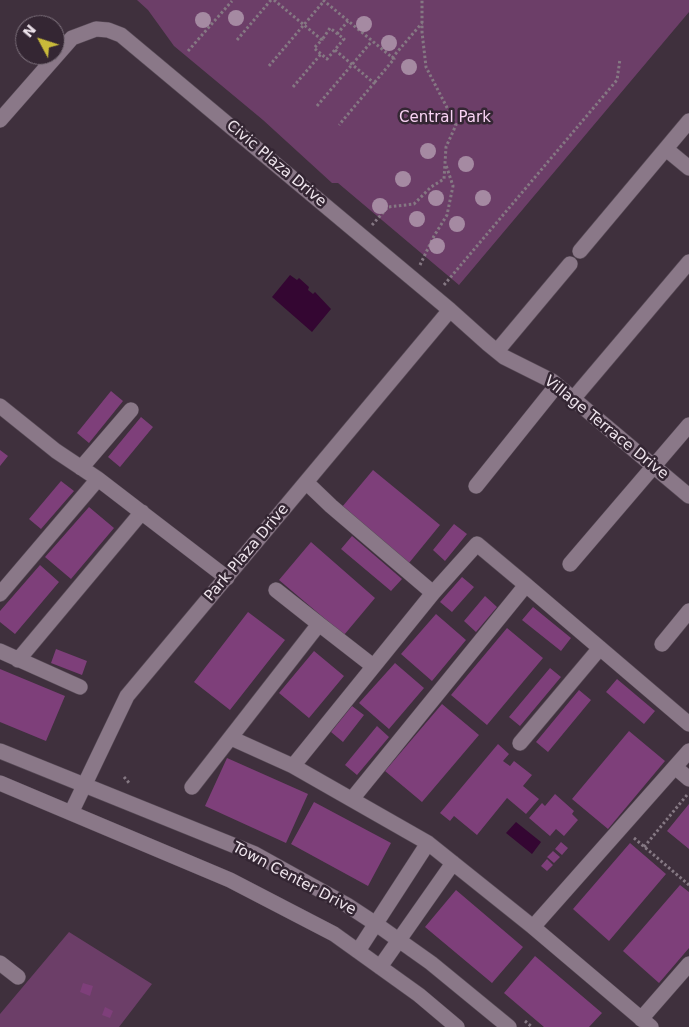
<!DOCTYPE html>
<style>
body{margin:0}
#map{position:relative;width:689px;height:1027px;overflow:hidden;background:#3f303d;font-family:"DejaVu Sans",sans-serif}
canvas{display:block}
.north{position:absolute;left:15px;top:15px;width:50px;height:50px;box-sizing:border-box;background:#342633;border:1px solid #7e727d;border-radius:50%;rotate:310deg;font-size:14px;font-weight:700;line-height:20px;text-align:center;color:#eee4ec}
.north::after{content:'';display:block;margin:auto;width:18px;height:22px;background:#c9ba3a;clip-path:polygon(50% 0,100% 100%,50% 72%,0 100%)}
</style>
<div id="map">
<canvas width="689" height="1027"></canvas>
<div class="north">N</div>
</div>
<script>
const ctx = document.querySelector('canvas').getContext('2d');
ctx.lineJoin = 'round';
function fill(path, color) { ctx.fillStyle = color; ctx.fill(path, 'evenodd'); }
const poly = rows => new Path2D(rows.map(r => 'M' + r).join(''));
function strokePath(path, color, width, dash) { ctx.strokeStyle = color; ctx.lineWidth = width; ctx.lineCap = dash ? 'butt' : 'round'; ctx.setLineDash(dash || []); ctx.stroke(path); }
function label(font, color, halo, rows, align = 'center') {
  ctx.font = font + ' "DejaVu Sans",sans-serif'; ctx.lineWidth = 5; ctx.setLineDash([]); ctx.textBaseline = 'middle'; ctx.strokeStyle = halo; ctx.fillStyle = color; for (const [text, x, y, turn = 0] of rows) {
    ctx.save(); ctx.translate(x, y); ctx.rotate((+turn || 0) * Math.PI / 180); ctx.textAlign = isNaN(turn) ? turn : align; if (halo) ctx.strokeText(text, 0, 0); ctx.fillText(text, 0, 0); ctx.restore();
  }
}
fill(poly([
 [137,0,689,0,689,12,459,285,338,183,332,183,263,120,174,46,148,10],
 [69,932,152,984,119,1027,0,1027,0,1014]
]), '#6c3e68');
fill(poly([
 [290,275,297,280,299,278,309,287,308,290,313,294,315,292,331,309,312,332,272,297],
 [516,822,541,842,532,854,506,833]
]), '#340632');
fill(poly([
 [111,391,123,401,89,443,77,433],
 [141,417,153,427,120,467,108,457],
 [0,450,8,456,0,466],
 [373,470,440,525,409,563,342,507],
 [61,481,74,491,41,529,29,519],
 [89,507,114,528,71,579,45,557],
 [454,524,467,534,445,561,433,550],
 [352,536,402,579,391,591,341,549],
 [311,542,375,598,344,635,279,580],
 [40,565,59,582,15,634,0,622,0,611],
 [462,577,474,587,452,612,440,602],
 [485,596,497,607,476,632,464,621],
 [533,607,571,638,561,651,522,620],
 [248,612,285,640,230,710,194,682],
 [436,614,466,640,432,681,401,654],
 [507,628,543,658,487,725,451,695],
 [56,649,87,661,82,675,51,663],
 [314,651,344,676,309,718,279,693],
 [395,663,424,688,389,729,359,703],
 [550,668,561,677,520,726,509,717],
 [0,669,65,696,46,741,0,722],
 [617,679,655,711,644,724,606,692],
 [579,690,591,700,548,752,536,742],
 [442,704,479,735,422,802,385,771],
 [352,706,364,715,343,742,331,732],
 [377,726,389,737,357,775,345,765],
 [629,731,665,761,608,829,572,799],
 [498,744,509,754,503,761,510,766,514,761,532,775,523,786,539,799,526,814,507,798,477,835,454,816,450,821,440,813],
 [227,758,308,794,286,843,205,806],
 [555,794,574,811,572,814,578,820,564,836,556,829,550,836,529,818,542,803,545,806],
 [314,802,391,843,368,886,291,844],
 [689,804,689,849,667,831],
 [561,842,568,848,562,855,555,849],
 [630,843,666,874,609,941,573,909],
 [553,851,560,857,554,863,547,857],
 [547,859,553,865,547,871,541,866],
 [680,885,689,892,689,948,659,983,623,951],
 [456,890,523,947,492,983,425,927],
 [535,956,602,1013,589,1027,544,1027,504,993],
 [83,983,93,986,90,996,80,992],
 [105,1007,113,1011,110,1018,102,1015]
]), '#7e3f7a');
const minor = poly([
 [0,120,72,38,96,29,108,30,121,35,450,310,488,344,504,357,552,381,689,496],
 [666,149,689,168],
 [580,251,689,121],
 [497,351,570,264],
 [573,399,689,262],
 [0,406,56,451,98,479,227,578],
 [81,468,131,410],
 [307,483,331,506,433,593,477,544,526,585],
 [476,486,557,385],
 [570,564,689,425],
 [276,590,319,624],
 [433,593,293,766,428,843,533,927],
 [0,594,98,479],
 [662,644,689,611],
 [0,651,80,687],
 [18,660,142,512],
 [231,738,293,766],
 [520,743,600,648],
 [0,751,255,854,347,905,376,924,431,963,509,1027],
 [675,767,689,779],
 [0,783,230,880,334,934,419,995,457,1027],
 [192,787,319,624,373,666],
 [352,799,526,585,689,724],
 [71,813,127,696,450,310],
 [358,951,428,843],
 [0,963,18,977],
 [380,967,453,863],
 [641,1019,689,964],
 [651,1027,533,927,689,751]
]);
strokePath(minor, '#594c58', 16);
strokePath(poly([
 [274,0,322,40,314,48,327,59,344,39,330,28,322,40],
 [323,0,394,59,374,83],
 [337,34,348,21],
 [237,40,271,0],
 [335,50,374,83,339,125],
 [188,51,232,1],
 [392,58,422,23],
 [269,66,324,1],
 [293,87,321,54],
 [317,106,372,41],
 [372,225,388,207,414,204,431,187,444,179,446,147,456,125,426,67,422,32,422,0],
 [420,265,434,236,447,215,453,186,446,165],
 [444,285,617,80,620,59],
 [124,777,130,784],
 [634,838,689,885],
 [644,847,687,795],
 [525,1021,532,1027]
]), '#857883', 3, [2.5, 2.5]);
strokePath(minor, '#8a7888', 15);
ctx.fillStyle = '#a58aa2';
for (const [x, y] of [
 [236,18],
 [203,20],
 [364,24],
 [389,43],
 [409,67],
 [428,151],
 [466,164],
 [403,179],
 [436,198],
 [483,198],
 [380,206],
 [417,219],
 [457,224],
 [437,246]
]) { ctx.beginPath(); ctx.arc(x, y, 8, 0, 2 * Math.PI); ctx.fill(); }
label('15px', '#f9d4f4', '#342633', [
 ["Central Park",445,118]
]);
label('15px', '#eee4ec', '#342633', [
 ["Civic Plaza Drive",276,164,40],
 ["Village Terrace Drive",606,428,39],
 ["Park Plaza Drive",247,553,-50],
 ["Town Center Drive",294,879,28]
]);
</script>
